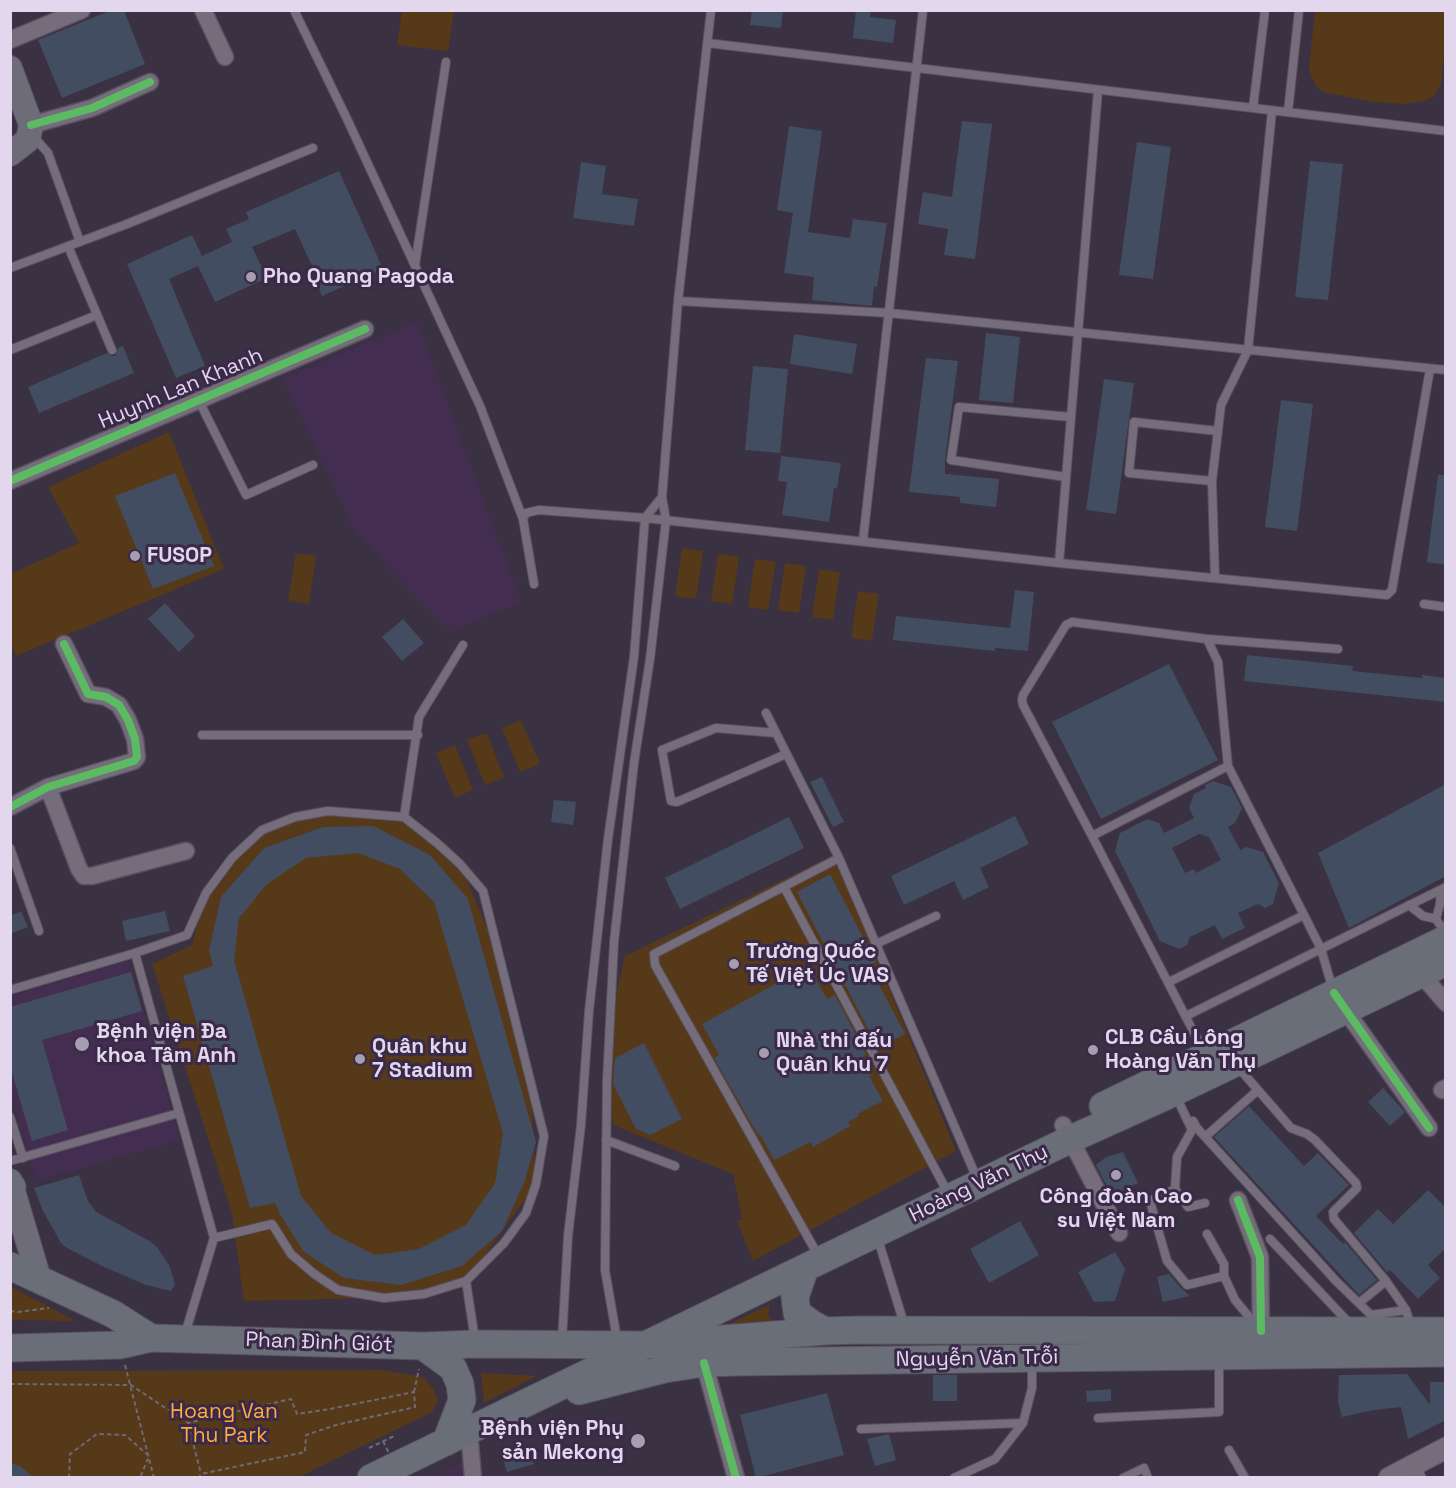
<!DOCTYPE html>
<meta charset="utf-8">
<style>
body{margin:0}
#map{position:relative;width:1456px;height:1488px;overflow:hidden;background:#3a3142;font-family:"Space Grotesk",sans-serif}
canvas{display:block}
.frame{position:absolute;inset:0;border:12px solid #e2d7ec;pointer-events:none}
</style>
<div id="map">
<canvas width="1456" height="1488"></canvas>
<div class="frame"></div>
</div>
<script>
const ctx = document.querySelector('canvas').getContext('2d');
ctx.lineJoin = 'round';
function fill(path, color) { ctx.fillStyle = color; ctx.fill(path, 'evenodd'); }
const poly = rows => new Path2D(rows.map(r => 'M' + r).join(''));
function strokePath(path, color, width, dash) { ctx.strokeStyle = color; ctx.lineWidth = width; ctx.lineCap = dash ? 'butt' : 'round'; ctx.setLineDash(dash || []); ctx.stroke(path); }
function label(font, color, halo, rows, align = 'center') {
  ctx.font = font + ' "Space Grotesk",sans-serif'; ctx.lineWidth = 6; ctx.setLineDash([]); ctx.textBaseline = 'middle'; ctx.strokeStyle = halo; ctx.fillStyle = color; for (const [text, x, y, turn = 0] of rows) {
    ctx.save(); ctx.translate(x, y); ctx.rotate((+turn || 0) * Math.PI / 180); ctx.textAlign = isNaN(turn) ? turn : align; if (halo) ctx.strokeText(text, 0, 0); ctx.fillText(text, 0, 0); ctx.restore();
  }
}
fill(poly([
 [417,321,521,602,449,632,355,531,283,379],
 [129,961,180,1140,36,1181,11,1092,11,996],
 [464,1461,467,1477,432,1477]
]), '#432e52');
fill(poly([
 [402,11,454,11,448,51,397,45],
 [1315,11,1445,11,1445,45,1441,84,1434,96,1424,101,1404,104,1375,102,1327,93,1317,88,1311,76,1309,67],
 [169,432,224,569,16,656,11,643,10,574,79,543,48,487],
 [682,548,703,551,696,599,675,596],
 [296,553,316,556,309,604,288,600],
 [718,554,739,557,732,604,711,601],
 [755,559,776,562,768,610,748,607],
 [785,563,806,566,799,613,778,610],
 [819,569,840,572,833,620,812,617],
 [858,591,879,594,872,641,851,638],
 [521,720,540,764,520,772,502,728],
 [487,733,504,778,485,785,467,740],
 [455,745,473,790,455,798,436,753],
 [328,811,404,817,460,864,499,956,531,1083,533,1131,536,1142,534,1149,536,1184,466,1281,384,1298,244,1301,232,1213,152,964,192,945,206,893,262,830],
 [834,855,956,1151,753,1261,737,1221,742,1219,733,1174,613,1125,610,1078,617,992,625,956],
 [10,1287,11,1287,76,1321,11,1320],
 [770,1304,768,1315,775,1327,724,1327],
 [382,1370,423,1377,434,1389,438,1401,432,1412,299,1477,11,1477,10,1371],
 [481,1373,537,1376,484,1403]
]), '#553918');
fill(poly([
 [112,10,124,10,145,64,62,98,38,40],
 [752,10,783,10,781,28,750,25],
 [856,10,871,10,870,17,896,20,893,43,853,38],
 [962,121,992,124,975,259,944,255,948,229,918,224,923,192,952,197],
 [789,126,822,131,808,232,850,238,853,219,887,223,877,287,874,286,872,306,812,300,814,277,784,273,793,213,777,210],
 [1137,142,1171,147,1153,279,1119,275],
 [1310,161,1343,164,1328,300,1295,297],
 [581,162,606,166,602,194,638,199,634,226,573,218],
 [339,171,383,269,322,296,315,280,318,279,295,229,252,247,267,278,215,302,198,266,169,279,205,366,176,378,127,264,192,235,202,256,232,242,226,229,249,219,246,212],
 [986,333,1020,337,1013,403,979,400],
 [794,334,857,344,852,374,790,364],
 [123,346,134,373,39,413,28,387,107,353,111,356,115,356,118,348],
 [926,358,958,361,945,459,945,474,999,479,996,507,960,503,960,497,909,492],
 [753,366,788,369,780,453,745,450],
 [1104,379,1134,383,1116,514,1086,510],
 [1281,400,1313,404,1297,531,1265,527],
 [781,456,841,463,837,488,834,488,829,522,782,515,787,482,778,481],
 [175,473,214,566,153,589,115,496],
 [1438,475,1446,475,1446,565,1427,562],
 [1015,590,1034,592,1028,651,995,648,995,651,893,640,896,616,1010,628],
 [165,603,195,636,179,652,148,619],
 [403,619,424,643,402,661,382,637],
 [1247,655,1353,666,1352,671,1422,678,1422,675,1446,678,1446,702,1244,681],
 [1169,664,1218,760,1101,819,1052,722],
 [822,777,844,822,833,827,810,782],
 [1213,781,1231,787,1242,808,1235,823,1228,827,1240,850,1247,847,1263,852,1279,883,1273,904,1265,908,1258,904,1238,913,1245,928,1222,939,1215,925,1190,937,1187,945,1179,949,1160,941,1115,851,1120,833,1147,819,1159,823,1164,833,1194,818,1189,808,1194,794,1206,788,1205,785],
 [1199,834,1209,837,1221,860,1196,873,1194,869,1185,873,1172,848],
 [1446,784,1446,876,1349,928,1318,853],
 [554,800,576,802,573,825,551,822],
 [1015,816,1029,844,980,868,989,887,963,900,954,881,904,905,891,876],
 [789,817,804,848,680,909,665,878],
 [373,826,430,855,468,899,536,1142,524,1183,502,1231,462,1266,401,1285,344,1278,304,1252,281,1216,275,1203,250,1208,183,976,213,966,209,950,221,897,264,848,323,827],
 [358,853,400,869,434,902,503,1133,495,1183,466,1225,419,1249,375,1255,331,1233,301,1196,234,960,239,918,267,884,306,858],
 [830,874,876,962,869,966,905,1034,878,1048,797,892],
 [21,911,28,927,10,934,10,916],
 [165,911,170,931,126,941,122,921],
 [808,966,827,999,835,995,866,1054,864,1056,873,1074,869,1076,883,1101,857,1114,859,1116,848,1122,850,1126,813,1147,811,1142,774,1160,760,1134,758,1135,714,1058,719,1055,702,1024],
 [131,972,142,1011,42,1040,68,1130,32,1141,10,1066,10,1007],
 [644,1043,682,1119,650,1135,636,1129,613,1084,615,1058],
 [1383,1088,1405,1112,1390,1126,1368,1102],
 [1249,1106,1304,1166,1318,1153,1349,1185,1316,1216,1343,1244,1345,1242,1377,1280,1359,1295,1214,1137],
 [1123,1152,1138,1183,1112,1196,1096,1165,1106,1157],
 [79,1175,88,1201,96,1212,148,1240,157,1247,169,1265,173,1277,175,1285,171,1291,146,1285,102,1266,67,1248,61,1243,43,1211,34,1188],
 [1428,1190,1446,1208,1446,1248,1428,1265,1440,1278,1418,1299,1390,1270,1387,1272,1354,1233,1378,1209,1393,1224],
 [1020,1221,1039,1255,989,1283,970,1249],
 [1115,1252,1125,1269,1115,1301,1094,1302,1078,1272],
 [1169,1274,1182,1289,1190,1296,1163,1302,1157,1277],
 [1407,1374,1430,1405,1430,1382,1446,1382,1446,1420,1408,1439,1401,1407,1374,1410,1342,1417,1338,1402,1339,1375],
 [933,1375,957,1375,957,1401,933,1401],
 [1111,1389,1111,1401,1087,1402,1086,1391],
 [827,1393,844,1455,756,1478,740,1415],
 [889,1434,896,1460,875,1466,867,1439],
 [528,1445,534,1464,507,1472,501,1453],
 [10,1463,20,1466,34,1478,10,1478]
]), '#434d61');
const service = poly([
 [294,10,348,121,480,406,523,519],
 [707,43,1446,131],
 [1253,108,1265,10],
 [1288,112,1299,10],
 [33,136,48,153,80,242],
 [68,246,112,350],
 [415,265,446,62],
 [10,268,127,224,313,148],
 [678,301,711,10],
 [10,350,97,315],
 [199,401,246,495,313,465],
 [1066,477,951,460,959,407,1071,417],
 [1212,481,1129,473,1134,422,1218,431],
 [863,540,923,10],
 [1059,563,1098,90],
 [1215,578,1212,481,1221,405,1248,350,1272,111],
 [534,584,523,519,526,513,539,510,645,518,1059,563,1387,595,1392,590,1430,369],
 [1424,604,1446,607],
 [1207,639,1218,662,1228,766,1304,915],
 [766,713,839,858,978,1181],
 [776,733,716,728,662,750,671,801,677,802,786,754],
 [202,735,418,735],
 [404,817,419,717,463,645],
 [1092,836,1023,705,1022,700,1023,695,1066,625,1072,622,1207,639,1338,649],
 [10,848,39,931],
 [784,887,949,1195],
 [1409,905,1423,916,1436,919,1446,934],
 [1436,919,1440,904,1441,890],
 [876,944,936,916],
 [135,953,214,1238,185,1334],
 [1169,982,1304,915,1321,949,1333,990],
 [10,990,135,953,187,935,206,893,232,858,262,830,295,817,328,811,404,817,437,843,460,864,483,891,544,1136,536,1184,526,1213,504,1243,466,1281,424,1294,384,1298,338,1290,313,1273,291,1254,272,1224,214,1238],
 [1186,1016,1446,887],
 [1204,1052,1092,836,1228,766],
 [1237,1066,1291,1128,1307,1134,1315,1140,1356,1183,1357,1188,1333,1212,1334,1219,1386,1281,1406,1310,1411,1326],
 [1176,1096,1192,1130,1177,1157,1175,1189,1150,1201,1167,1261,1187,1285,1224,1276,1235,1300,1255,1324],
 [10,1117,23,1158],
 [1193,1121,1197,1128,1336,1281,1371,1315],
 [1205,1137,1258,1090],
 [606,1140,675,1166],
 [10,1161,179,1113],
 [1175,1189,1188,1207,1205,1203],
 [1207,1234,1224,1264,1224,1276],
 [877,1236,905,1327],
 [1270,1239,1350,1324],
 [819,1257,655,965,654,954,839,858],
 [466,1281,475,1340],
 [1359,1303,1386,1281],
 [1373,1320,1371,1315,1406,1310],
 [617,1339,605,1270,607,1081,614,942,634,763,650,659,666,520,662,497,678,301,889,313,1446,370],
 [562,1341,568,1236,581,1125,589,1011,608,839,634,657,645,518,662,497],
 [1098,1418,1219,1412,1219,1359],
 [861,1429,1023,1423],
 [1229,1450,1245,1478],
 [1416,1464,1422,1478],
 [954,1478,995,1459,1023,1423,1032,1388,1032,1362],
 [1123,1478,1144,1468,1148,1478]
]);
const minor = poly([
 [203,10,225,57],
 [10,40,82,10],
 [31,125,92,108,150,82],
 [10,481,365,329],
 [48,787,79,869,84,876,92,876,186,851],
 [10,807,48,787,134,761,137,757,135,739,128,720,119,705,106,697,88,694,64,644],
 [1418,967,1421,974,1446,1003],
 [1341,1004,1429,1128],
 [1442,1090,1446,1088],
 [1063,1125,1119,1233],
 [1238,1200,1260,1257,1261,1331],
 [704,1363,736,1478],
 [469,1431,473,1478]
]);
const tertiary = poly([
 [1389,1478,1446,1448]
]);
const secondary = poly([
 [10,68,31,125,28,140,10,154],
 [10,1181,39,1279]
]);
const primary = poly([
 [1103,1106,1446,939],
 [10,1190,12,1187],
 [10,1266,113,1314,151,1338,423,1346,476,1344,646,1345,825,1331,857,1330,1446,1331],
 [805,1268,795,1297,797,1313,812,1324,825,1331],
 [423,1346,453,1368,460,1384,462,1400,446,1442],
 [10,1348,120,1345,151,1338],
 [579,1391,665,1369,704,1363,736,1362,1446,1353],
 [371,1478,1071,1139,1164,1097,1446,962]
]);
strokePath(service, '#58505f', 10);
strokePath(minor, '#58505f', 19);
strokePath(tertiary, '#58505f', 23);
strokePath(secondary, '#58505f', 26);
strokePath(primary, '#58505f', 29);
strokePath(poly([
 [10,1311,18,1312,49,1308],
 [125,1365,154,1478],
 [10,1384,131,1385,188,1423,291,1399,297,1414,330,1409,414,1392,415,1407,336,1425,306,1435,305,1452,201,1474,198,1478],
 [414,1392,419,1369],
 [188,1423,201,1474],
 [369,1448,396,1435],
 [69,1478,70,1454,97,1434,125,1435,149,1456,140,1478]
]), '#6f6875', 2, [4.5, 3]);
strokePath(service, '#756d7b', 8);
strokePath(minor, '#756d7b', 16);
strokePath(tertiary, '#756d7b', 21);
strokePath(secondary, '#6d6c78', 24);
strokePath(primary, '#6a6e79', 27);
strokePath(poly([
 [383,1441,401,1478]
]), '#6f6875', 2, [4.5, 3]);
strokePath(poly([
 [31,125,92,108,150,82],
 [10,481,365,329],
 [10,807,48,787,134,761,137,757,135,739,128,720,119,705,106,697,88,694,64,644],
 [1334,993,1429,1128],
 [1238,1200,1260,1257,1261,1331],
 [704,1363,736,1478]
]), '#5cba63', 8);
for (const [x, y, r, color] of [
 [251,277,6,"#a79db0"],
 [135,556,6,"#a79db0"],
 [734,964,6,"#a79db0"],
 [82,1044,8,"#a79db0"],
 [1093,1050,6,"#a79db0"],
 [764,1053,6,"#a79db0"],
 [360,1059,6,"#a79db0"],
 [1116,1175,6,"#a79db0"],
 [638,1441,8,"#a79db0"]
]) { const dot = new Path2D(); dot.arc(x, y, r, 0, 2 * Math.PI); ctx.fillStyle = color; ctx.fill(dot); strokePath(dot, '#3b294a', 2); }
label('bold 21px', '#e2d7ec', '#3b294a', [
 ["Pho Quang Pagoda",263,277],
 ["FUSOP",147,556],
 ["Trường Quốc",746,952],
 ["Tế Việt Úc VAS",746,976],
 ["Bệnh viện Đa",96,1032],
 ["khoa Tâm Anh",96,1056],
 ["CLB Cầu Lông",1105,1038],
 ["Hoàng Văn Thụ",1105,1062],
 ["Nhà thi đấu",776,1041],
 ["Quân khu 7",776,1065],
 ["Quân khu",372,1047],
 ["7 Stadium",372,1071],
 ["Công đoàn Cao",1116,1197,"center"],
 ["su Việt Nam",1116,1221,"center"],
 ["Bệnh viện Phụ",624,1429,"right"],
 ["sản Mekong",624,1453,"right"]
], 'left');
label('21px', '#e2d7ec', '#3b294a', [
 ["Huynh Lan Khanh",181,389,-23],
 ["Hoàng Văn Thụ",979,1184,-26],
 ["Phan Đình Giót",319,1343,2],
 ["Nguyễn Văn Trỗi",977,1359,-1]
]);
label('21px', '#ffab3f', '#3b294a', [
 ["Hoang Van",224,1412],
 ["Thu Park",224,1436]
]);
</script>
